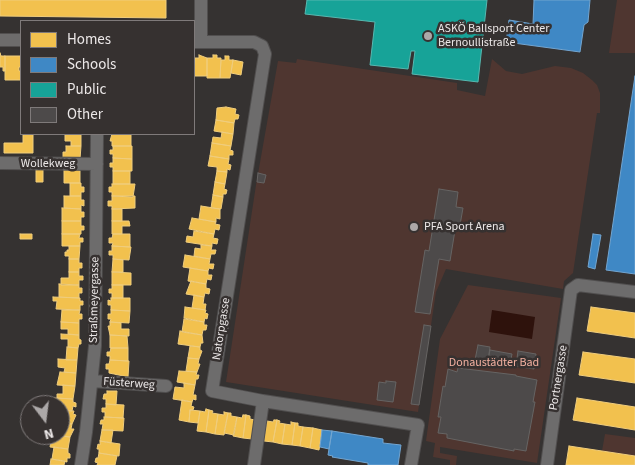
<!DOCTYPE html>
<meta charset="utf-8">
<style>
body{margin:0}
#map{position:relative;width:635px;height:465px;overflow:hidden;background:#353231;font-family:"Source Sans 3",sans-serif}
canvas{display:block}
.legend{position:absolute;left:20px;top:20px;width:175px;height:115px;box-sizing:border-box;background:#363130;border:1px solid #7f7a7a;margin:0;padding:6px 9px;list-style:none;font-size:15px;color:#ece8e8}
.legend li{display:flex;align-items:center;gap:10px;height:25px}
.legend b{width:25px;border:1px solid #7f7a7a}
.north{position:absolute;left:20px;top:395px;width:50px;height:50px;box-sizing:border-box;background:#363130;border:1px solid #7f7a7a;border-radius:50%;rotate:165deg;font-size:14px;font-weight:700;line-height:20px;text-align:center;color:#ece8e8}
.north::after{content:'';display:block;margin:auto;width:18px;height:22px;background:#aca8a8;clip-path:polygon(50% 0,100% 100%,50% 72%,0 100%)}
</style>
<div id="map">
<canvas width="635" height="465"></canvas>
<ul class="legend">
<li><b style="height:14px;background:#f2c14e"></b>Homes</li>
<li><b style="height:14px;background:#3f88c5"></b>Schools</li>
<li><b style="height:14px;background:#17a398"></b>Public</li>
<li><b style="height:14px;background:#4d4a4a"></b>Other</li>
</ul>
<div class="north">N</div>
</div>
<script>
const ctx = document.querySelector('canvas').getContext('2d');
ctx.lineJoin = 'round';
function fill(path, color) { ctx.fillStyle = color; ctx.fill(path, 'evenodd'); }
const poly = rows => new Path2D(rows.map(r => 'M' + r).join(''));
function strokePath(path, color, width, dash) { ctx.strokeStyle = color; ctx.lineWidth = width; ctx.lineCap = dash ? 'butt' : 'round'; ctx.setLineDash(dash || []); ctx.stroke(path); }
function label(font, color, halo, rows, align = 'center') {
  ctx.font = font + ' "Source Sans 3",sans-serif'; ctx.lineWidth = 5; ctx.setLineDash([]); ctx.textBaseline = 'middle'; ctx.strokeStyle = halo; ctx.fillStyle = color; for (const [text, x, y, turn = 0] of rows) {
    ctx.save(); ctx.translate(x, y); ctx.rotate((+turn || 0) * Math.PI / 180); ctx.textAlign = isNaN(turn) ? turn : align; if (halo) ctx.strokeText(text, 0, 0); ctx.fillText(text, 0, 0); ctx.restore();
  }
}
fill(poly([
 [617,0,635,0,635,53,609,53],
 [297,59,457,83,457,90,485,96,492,59,506,71,522,74,555,66,571,68,583,73,592,80,597,85,600,93,600,113,597,113,573,273,564,281,563,289,446,269,436,292,418,412,226,382,256,185,278,61,296,63],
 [468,285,561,298,537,463,440,447,440,453,457,456,456,465,450,465,450,460,433,457,435,443,426,441,440,339],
 [605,434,635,438,635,456,602,451]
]), '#4f3630');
fill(poly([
 [492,310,535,317,532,339,489,332]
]), '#2e120c');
const homes = poly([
 [0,0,166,0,166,18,0,16,0,0],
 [0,53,1,56,5,56,5,71,3,71,3,67,0,67,0,53],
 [199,55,207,58,207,76,194,76,195,58,199,58,199,55],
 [213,55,217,55,217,58,221,58,220,78,207,78,207,58,213,58,213,55],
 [5,56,21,56,21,67,19,67,19,71,21,71,21,80,5,80,5,56],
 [225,56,229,56,229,60,233,60,230,78,220,78,221,60,225,60,225,56],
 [233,60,243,62,241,75,231,73,233,60],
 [226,107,236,109,235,114,239,115,238,119,235,119,234,123,216,120,217,108,226,107],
 [216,120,234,123,233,134,214,131,216,120],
 [222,132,233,134,231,146,212,143,213,137,221,138,222,132],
 [23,134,33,134,33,153,4,153,4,143,23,143,23,134],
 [65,134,81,134,81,146,71,146,71,141,65,141,65,134],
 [112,134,131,134,131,146,112,146,112,141,110,141,112,134],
 [212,143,231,146,230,150,233,151,233,155,229,155,229,159,210,156,212,143],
 [66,146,81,146,80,159,63,159,63,152,66,152,66,146],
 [113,146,132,146,132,159,113,158,113,154,110,154,110,150,113,150,113,146],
 [210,156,229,159,228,164,231,165,230,170,227,169,227,172,217,171,217,167,208,166,210,156],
 [113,158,132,159,132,171,113,171,113,167,110,167,110,163,113,163,113,158],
 [36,169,43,169,43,182,36,182,36,169],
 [64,170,80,170,80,183,64,183,64,170],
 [113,171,130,171,130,184,113,184,113,171],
 [217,171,227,172,225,184,215,182,217,171],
 [215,182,225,184,224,189,227,190,226,194,223,194,223,197,213,195,215,182],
 [70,183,81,183,81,187,84,187,84,192,81,192,81,196,70,196,70,183],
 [112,184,135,184,133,197,112,196,112,192,109,192,109,187,112,187,112,184],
 [213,195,223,197,221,209,211,208,213,195],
 [64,196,81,196,81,200,84,200,84,206,81,205,81,209,64,208,64,196],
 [112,196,135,196,135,208,112,209,112,206,108,206,108,201,112,201,112,196],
 [201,206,220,209,220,219,216,218,216,222,199,219,201,206],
 [62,208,81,209,81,212,84,212,84,217,81,217,81,221,62,221,62,208],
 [112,209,122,209,122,221,112,221,112,209],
 [192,218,216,222,215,224,220,225,219,230,215,229,214,234,189,229,192,218],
 [62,221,81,221,81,226,84,226,84,230,81,230,81,234,62,234,62,221],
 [112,221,129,221,130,226,122,226,122,234,112,234,112,221],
 [194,231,214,234,213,238,218,239,217,244,212,243,212,246,186,242,187,236,193,237,194,231],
 [20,234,32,234,32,239,20,239,20,234],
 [62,234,80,234,79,238,83,238,83,242,80,242,80,246,62,246,62,234],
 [113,234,130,234,130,247,112,246,113,243,109,243,109,238,112,238,113,234],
 [201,245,212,246,211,250,216,250,215,254,211,254,210,259,194,256,195,248,201,249,201,245],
 [69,246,80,246,79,259,69,259,69,256,65,256,65,252,67,252,67,250,69,250,69,246],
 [112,246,131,247,129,260,113,259,113,255,109,255,109,251,112,251,112,246],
 [185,255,210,259,209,264,214,264,213,269,209,268,208,271,183,267,185,255],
 [69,259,79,259,79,263,82,263,82,268,79,268,79,272,69,272,69,259],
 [113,259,123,260,123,272,112,272,113,259],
 [190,268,208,271,208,275,212,275,211,280,207,279,206,284,188,281,190,268],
 [69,272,79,272,79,276,83,276,83,280,79,280,79,285,61,285,61,278,69,278,69,272],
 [112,272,131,273,131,285,112,285,112,272],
 [191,281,206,284,206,288,210,289,209,294,205,293,204,297,186,294,191,281],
 [59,284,79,285,79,288,82,288,82,293,79,293,79,298,59,297,59,284],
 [112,285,123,285,123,298,112,298,112,293,109,293,109,289,112,289,112,285],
 [194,295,204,297,203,304,206,304,205,310,192,308,194,295],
 [53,297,80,298,80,301,83,301,83,305,80,305,80,310,56,309,57,301,53,301,53,297],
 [111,298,130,298,130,311,111,310,111,305,108,305,108,300,111,301,111,298],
 [185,307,206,310,205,313,208,314,207,319,205,318,204,322,184,318,185,307],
 [591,307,635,313,635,338,587,331,591,307],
 [62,310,80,310,79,314,82,314,82,319,79,319,79,323,61,322,62,310],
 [111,310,130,311,129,323,110,322,111,319,108,319,108,314,111,314,111,310],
 [184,319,204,322,204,325,207,325,206,330,203,330,202,335,182,332,184,319],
 [61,322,79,323,79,335,68,334,68,329,61,329,61,322],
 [110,322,121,323,121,329,129,329,129,336,110,335,108,326,110,326,110,322],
 [180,331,202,335,203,343,201,343,200,347,178,344,180,331],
 [61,334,79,335,79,339,81,340,81,344,79,344,78,348,68,347,68,339,61,339,61,334],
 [110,335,127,336,128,348,110,348,110,335],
 [190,346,200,347,200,350,202,351,199,359,188,358,190,346],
 [67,347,78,348,77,360,66,360,67,347],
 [111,348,128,348,128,361,110,360,110,356,107,356,107,352,110,352,111,348],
 [583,352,635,359,635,383,579,375,583,352],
 [188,358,199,359,198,364,200,364,197,372,186,371,188,358],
 [58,359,77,360,76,373,64,372,65,368,58,367,58,359],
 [110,360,129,361,128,377,109,373,109,369,106,369,106,364,109,364,110,360],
 [179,371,197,372,196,375,199,375,198,379,196,379,195,385,177,382,179,371],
 [60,372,76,373,75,386,57,385,60,372],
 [184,383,195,385,193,395,196,395,196,400,193,399,192,402,173,399,175,387,184,388,184,383],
 [63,385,75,386,73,399,57,398,57,394,63,394,63,385],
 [107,391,117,391,116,405,106,404,106,399,103,399,104,394,107,394,107,391],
 [54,398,73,399,73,402,76,403,76,407,73,406,72,411,60,410,60,405,53,405,54,398],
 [577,398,635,407,635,430,573,420,577,398],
 [182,400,192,402,191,406,194,407,193,410,190,410,189,422,179,420,182,400],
 [106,404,124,405,123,418,105,417,105,412,102,412,102,408,106,408,106,404],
 [206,409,209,410,206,432,197,431,200,411,205,412,206,409],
 [61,410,74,411,73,414,76,415,72,424,60,423,61,410],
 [190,410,200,411,198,423,189,422,190,410],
 [209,410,213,411,212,413,218,414,215,434,206,432,209,410],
 [224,412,228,413,224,435,215,434,218,414,224,415,224,412],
 [228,413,231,413,231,416,237,417,234,435,224,433,228,413],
 [243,415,246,415,243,438,233,436,237,417,242,418,243,415],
 [246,415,250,416,250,419,255,420,252,439,243,438,246,415],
 [104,417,124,418,123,431,102,430,103,424,100,424,101,420,104,420,104,417],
 [274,420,277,420,273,442,264,441,267,421,273,422,274,420],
 [277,420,280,421,279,423,285,424,282,444,273,442,277,420],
 [291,422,295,423,292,445,282,444,285,424,291,425,291,422],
 [60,423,72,424,71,429,74,429,70,437,56,435,60,435,60,423],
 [295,423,298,423,298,426,303,427,300,446,292,445,295,423],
 [303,427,313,428,310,448,300,446,303,427],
 [313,428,322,430,319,450,310,448,313,428],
 [102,430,113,430,111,443,100,441,102,430],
 [52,435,70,437,68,449,50,447,52,435],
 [100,441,120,444,119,456,99,453,99,449,97,449,98,444,100,445,100,441],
 [569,446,635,456,635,465,566,465,569,446],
 [54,447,68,449,68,453,70,454,70,458,67,458,67,462,52,459,54,447],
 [99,453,117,456,115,465,97,465,98,463,95,462,96,458,98,458,99,453],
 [51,459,65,461,64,465,50,465,51,459]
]);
fill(homes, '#f2c14e');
strokePath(homes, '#f0cd7c', 1);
const schools = poly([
 [534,0,590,0,588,22,584,25,580,52,506,42,509,20,533,24,534,0],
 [635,76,635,274,606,270,635,76],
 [593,234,601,235,595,269,588,267,593,234],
 [322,430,332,431,329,449,320,447,322,430],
 [332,431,383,439,383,443,401,445,398,465,368,465,368,463,332,457,333,456,328,455,332,431]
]);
fill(schools, '#3f88c5');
strokePath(schools, '#73a5d0', 1);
const public = poly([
 [307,0,487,0,478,82,412,74,415,51,411,51,408,69,370,65,375,22,305,14,307,0]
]);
fill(public, '#17a398');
strokePath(public, '#57b8b0', 1);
const building = poly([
 [258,173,266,175,264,183,257,182,258,173],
 [439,189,458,192,456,207,463,208,460,225,456,224,450,261,439,259,430,314,415,312,425,250,429,251,439,189],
 [424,325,431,326,419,405,411,404,424,325],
 [478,345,490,347,488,361,475,360,478,345],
 [490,350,512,354,510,364,488,361,490,350],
 [518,351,536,354,534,369,516,366,518,351],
 [458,368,516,375,516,376,537,380,533,402,535,402,526,451,514,449,514,451,447,438,447,434,438,433,441,417,438,417,443,386,445,387,448,369,457,372,458,368],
 [386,381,396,382,393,402,377,400,379,382,386,383,386,381]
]);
fill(building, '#4d4a4a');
strokePath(building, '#666463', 1);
const minor = poly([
 [201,0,201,42],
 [0,40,21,40],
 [194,42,254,42,262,46,265,54,212,391,263,401,418,425,411,465],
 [0,163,97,164],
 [92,381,166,386],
 [81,465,86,432,95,346,97,134],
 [254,465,263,401],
 [547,465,571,290,578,285,635,292]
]);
strokePath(minor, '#514f4f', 14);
strokePath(minor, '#6d6c6c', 12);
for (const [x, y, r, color] of [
 [428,36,5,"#aca8a8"],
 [414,227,5,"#aca8a8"]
]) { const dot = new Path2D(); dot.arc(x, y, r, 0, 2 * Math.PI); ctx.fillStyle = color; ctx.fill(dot); strokePath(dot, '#363130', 2); }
label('12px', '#ece8e8', '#363130', [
 ["ASKÖ Ballsport Center",438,29],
 ["Bernoullistraße",438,43],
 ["PFA Sport Arena",424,227]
], 'left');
label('12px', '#ece8e8', '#363130', [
 ["Wollekweg",48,164],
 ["Straßmeyergasse",95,300,-89],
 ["Natorpgasse",222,329,-81],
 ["Portnergasse",559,378,-81],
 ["Füsterweg",129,384,4]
]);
label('12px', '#f3b0a0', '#363130', [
 ["Donaustädter Bad",494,363]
]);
</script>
